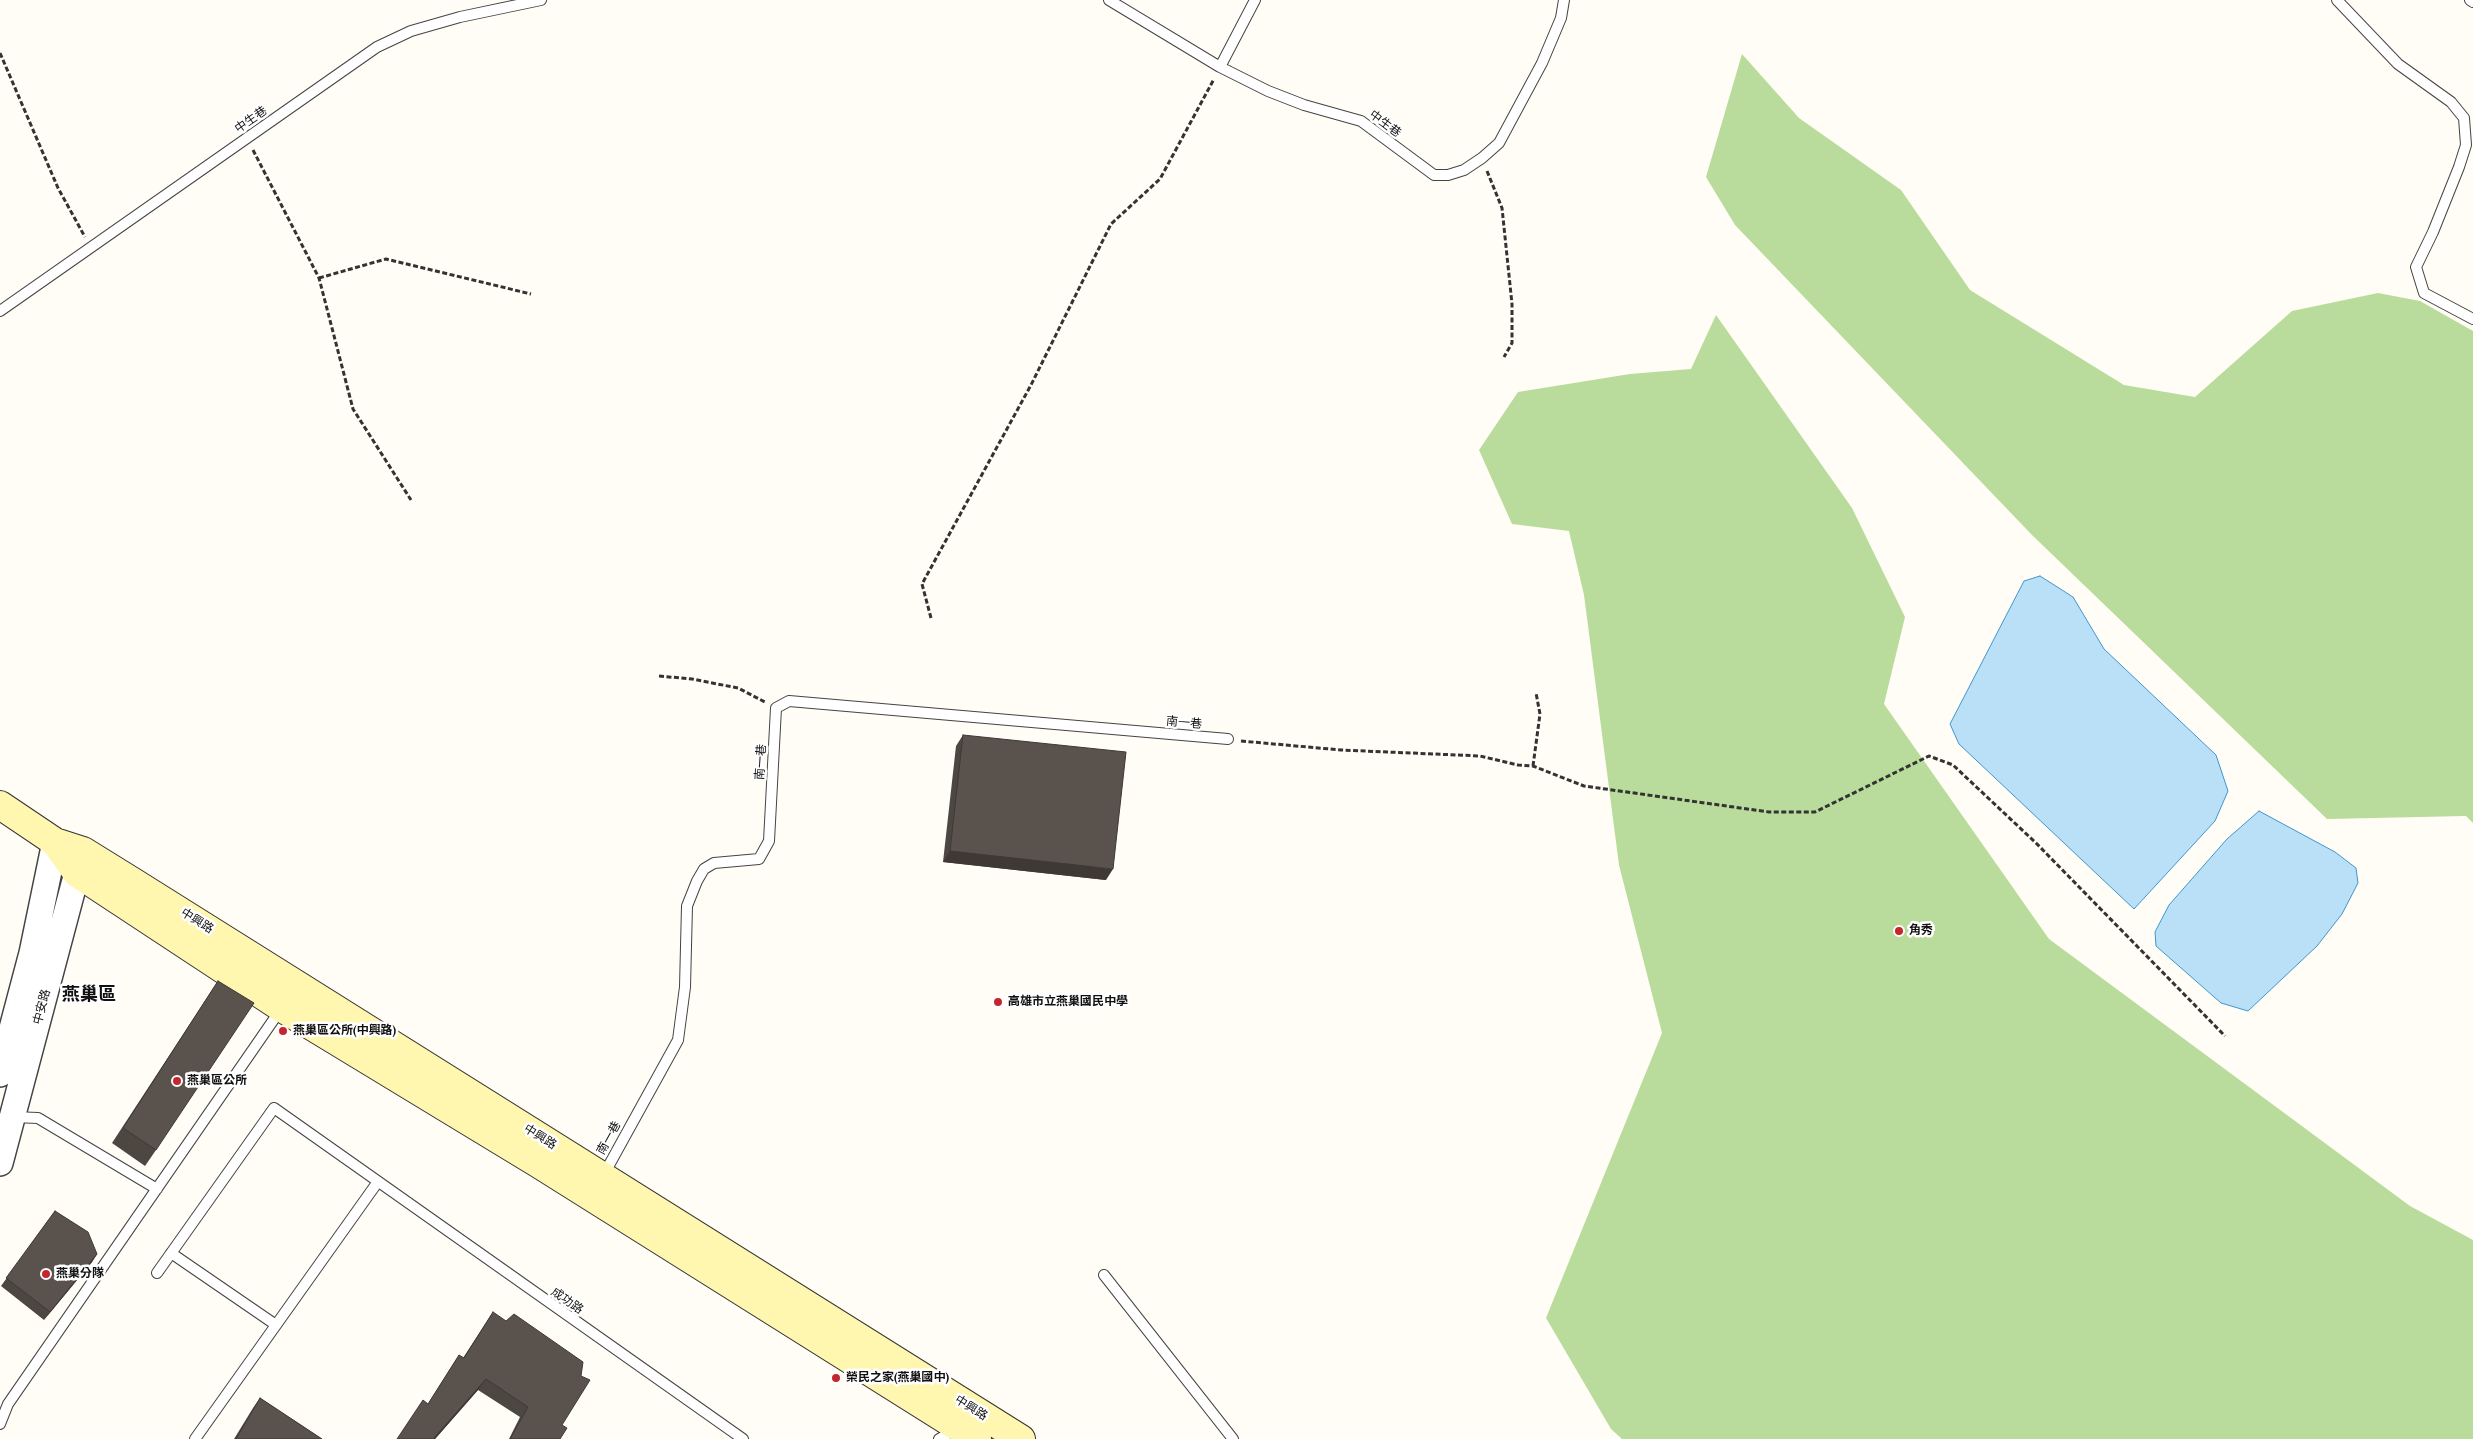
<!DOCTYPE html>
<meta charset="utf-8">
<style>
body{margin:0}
canvas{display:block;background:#fffdf5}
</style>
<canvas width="2473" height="1439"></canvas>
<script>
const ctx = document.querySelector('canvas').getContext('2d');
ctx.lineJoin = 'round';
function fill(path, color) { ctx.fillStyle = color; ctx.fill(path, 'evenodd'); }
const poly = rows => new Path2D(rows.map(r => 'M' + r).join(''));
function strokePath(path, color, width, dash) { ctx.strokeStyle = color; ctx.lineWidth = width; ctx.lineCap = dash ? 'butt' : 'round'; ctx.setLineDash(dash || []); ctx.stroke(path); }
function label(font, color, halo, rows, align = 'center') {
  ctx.font = font + ' Lora,"Noto Sans TC",serif'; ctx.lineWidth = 5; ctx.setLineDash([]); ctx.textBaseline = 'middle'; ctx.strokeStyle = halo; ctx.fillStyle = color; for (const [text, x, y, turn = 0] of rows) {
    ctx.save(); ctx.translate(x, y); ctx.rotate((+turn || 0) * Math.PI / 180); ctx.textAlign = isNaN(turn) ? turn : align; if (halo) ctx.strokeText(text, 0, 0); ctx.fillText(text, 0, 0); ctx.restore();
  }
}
fill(poly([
 [1742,54,1799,118,1901,190,1970,290,2124,385,2195,397,2292,311,2378,293,2420,301,2473,331,2473,823,2466,816,2327,819,2032,535,1735,225,1706,177],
 [1716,315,1852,508,1905,617,1884,704,2049,939,2410,1206,2473,1240,2473,1439,1622,1439,1611,1429,1546,1318,1662,1033,1619,865,1584,595,1569,531,1512,524,1479,450,1518,392,1630,374,1691,369]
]), '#b9dc9c');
const water = poly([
 [2040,576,2073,597,2104,649,2216,755,2228,791,2215,821,2134,909,1959,744,1950,724,2024,581,2040,576],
 [2259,811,2335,852,2356,868,2358,883,2342,914,2317,946,2248,1011,2221,1003,2156,946,2155,932,2169,905,2227,839,2259,811]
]);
fill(water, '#b9e0f7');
strokePath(water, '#3f96cf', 1);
const service = poly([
 [1109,0,1220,67,1268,91,1304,105,1361,121,1434,175,1448,175,1464,170,1482,158,1499,143,1542,63,1561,18,1564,0],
 [2337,0,2398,64,2451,102,2464,118,2466,145,2459,167,2433,232,2416,267,2424,293,2473,319],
 [2470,0,2473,2],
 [1220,67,1255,0],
 [0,311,377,47,411,31,460,17,541,0],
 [13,1117,38,1118,157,1189],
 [603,1176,678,1040,685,987,687,906,697,881,704,869,714,863,759,859,769,841,776,708,789,701,1228,739],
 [171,1253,276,1325],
 [157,1273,274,1108,743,1439],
 [1104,1275,1233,1439],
 [0,1424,8,1404,281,1009],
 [195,1439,377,1183],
 [939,1439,957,1429]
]);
const tertiary = poly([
 [0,1074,32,953,55,842],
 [0,1163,82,854]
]);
const secondary = poly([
 [0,805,55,842,83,851,133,882,1021,1439],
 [55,842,77,873,282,1008,539,1164,977,1439]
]);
strokePath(service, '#444', 12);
strokePath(tertiary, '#444', 28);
strokePath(secondary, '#333', 30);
strokePath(poly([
 [0,53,58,188,85,237],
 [253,150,319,278,353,409,411,500],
 [1487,171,1502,208,1512,304,1512,343,1504,357],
 [319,278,386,259,531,294],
 [931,618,922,584,1031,385,1111,224,1160,179,1214,79],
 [659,676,692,679,738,688,765,702],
 [1241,741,1341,750,1480,756,1518,765,1533,766,1584,786,1769,812,1815,812,1929,756,1953,765,2036,843,2225,1036],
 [1533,766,1540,714,1536,693]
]), '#333', 3, [5, 2.5]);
strokePath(service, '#fff', 10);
strokePath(tertiary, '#fff', 25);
strokePath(secondary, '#fff6b0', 28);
fill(poly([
 [963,735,1106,880,943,862,956,746],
 [218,981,156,1150,145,1166,112,1143],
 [55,1211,97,1254,92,1262,44,1320,1,1286],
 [493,1312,562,1425,560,1439,509,1439,520,1417,478,1390,435,1439,428,1404,459,1355,463,1358],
 [260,1398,322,1439,234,1439,253,1408]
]), '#4d4742');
fill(poly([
 [950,851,1113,869,1106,880,943,862],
 [97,1254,92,1262,44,1320,50,1312],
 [486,1379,478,1390,435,1439,433,1439]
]), '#3f3936');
const building = poly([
 [963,735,1126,752,1113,869,950,851,963,735],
 [218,981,254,1003,156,1150,123,1128,218,981],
 [55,1211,88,1232,97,1254,50,1312,6,1278,55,1211],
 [493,1312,506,1321,514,1314,583,1362,581,1376,590,1380,562,1425,567,1428,560,1439,510,1439,528,1407,486,1379,434,1438,435,1439,397,1439,423,1400,428,1404,459,1355,464,1358,493,1312],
 [260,1398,322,1439,236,1439,260,1398]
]);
fill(building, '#5a524d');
strokePath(building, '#3f3936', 1);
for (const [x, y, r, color] of [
 [1899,931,5,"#c4262e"],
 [998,1002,5,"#c4262e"],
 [283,1031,5,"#c4262e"],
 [177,1081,5,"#c4262e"],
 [46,1274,5,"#c4262e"],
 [836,1378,5,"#c4262e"]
]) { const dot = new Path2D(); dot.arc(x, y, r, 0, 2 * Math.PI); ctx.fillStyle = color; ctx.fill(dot); strokePath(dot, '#fff', 2); }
label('12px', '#111', '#fff', [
 ["中生巷",251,120,-35],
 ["中生巷",1385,124,37],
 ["南一巷",1184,723,5],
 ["南一巷",761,762,-86],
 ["中興路",197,921,32],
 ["中安路",42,1007,-75],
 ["中興路",540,1137,32],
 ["南一巷",609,1138,-61],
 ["成功路",567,1301,35],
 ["中興路",971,1408,32]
]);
label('bold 12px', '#111', '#fff', [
 ["角秀",1909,931],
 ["高雄市立燕巢國民中學",1008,1002],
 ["燕巢區公所(中興路)",293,1031],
 ["燕巢區公所",187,1081],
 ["燕巢分隊",56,1274],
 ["榮民之家(燕巢國中)",846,1378]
], 'left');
label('bold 18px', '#111', '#fff', [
 ["燕巢區",89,995]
]);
</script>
